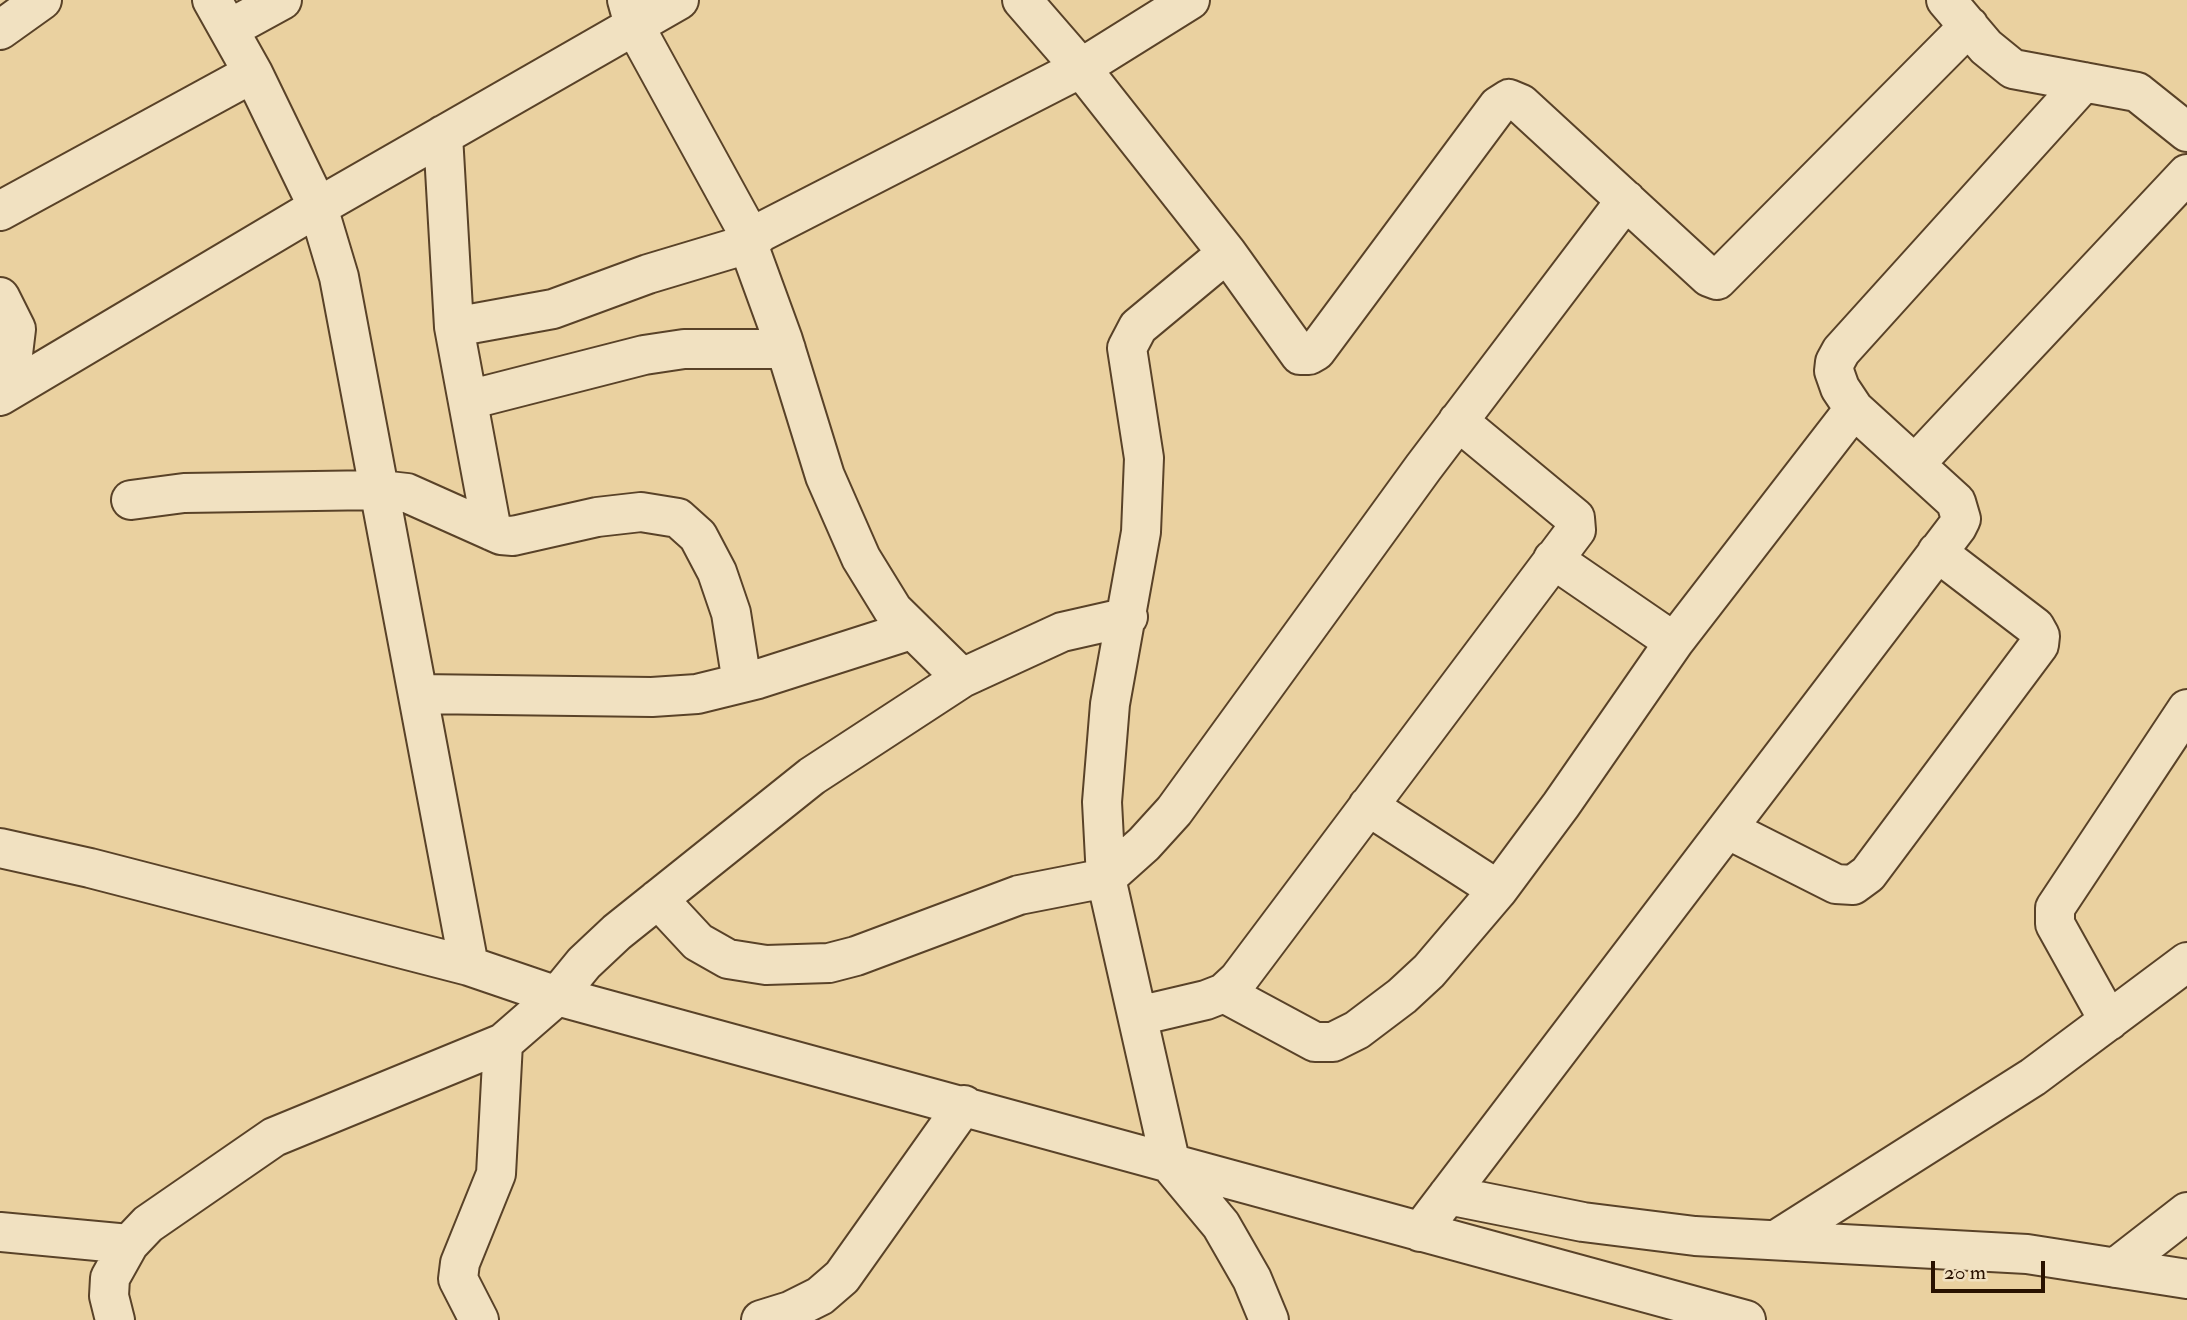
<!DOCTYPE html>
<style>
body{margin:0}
#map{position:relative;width:2187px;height:1320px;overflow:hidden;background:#ead1a0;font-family:"IM FELL Double Pica",serif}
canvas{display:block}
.scale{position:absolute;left:1931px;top:1261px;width:114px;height:32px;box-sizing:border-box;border:4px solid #291200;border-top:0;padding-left:9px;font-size:21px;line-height:24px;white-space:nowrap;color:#291200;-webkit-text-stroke:5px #f1e1c1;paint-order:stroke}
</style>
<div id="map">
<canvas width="2187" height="1320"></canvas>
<div class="scale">20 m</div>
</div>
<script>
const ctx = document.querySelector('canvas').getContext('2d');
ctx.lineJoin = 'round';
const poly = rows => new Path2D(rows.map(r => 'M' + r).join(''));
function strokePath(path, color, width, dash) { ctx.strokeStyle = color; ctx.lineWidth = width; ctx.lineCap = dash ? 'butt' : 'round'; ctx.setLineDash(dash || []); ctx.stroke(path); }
const minor = poly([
 [212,0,253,73,318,207,339,277,469,966],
 [627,0,634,25,752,240],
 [1022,0,1081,68,1227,253,1138,327,1127,348,1144,458,1141,532,1110,704,1102,802,1106,878,1171,1165,1221,1225,1252,1279,1269,1320],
 [1946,0,1986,47,2013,69,2137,92,2187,132],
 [229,29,282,0],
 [0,30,42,0],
 [443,135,454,327,492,531],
 [0,211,253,73],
 [1227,253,1300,355,1309,355,1316,351,1498,106,1509,99,1521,104,1709,277,1717,280,1969,26],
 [0,297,16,329,13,354,0,367],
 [454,327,553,309,648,274,748,244],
 [0,396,318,207,679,0],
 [468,400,644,355,684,349,786,349],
 [1915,464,2187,174],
 [131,500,184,493,380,490,407,493,501,535,513,536,597,517,641,512,678,518,698,536,717,572,731,613,742,683],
 [1553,559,1674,642],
 [962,678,893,610,861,558,825,476,783,340,748,244,761,232,1081,68,1190,0],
 [419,694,652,697,697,694,758,679,911,630],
 [1368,806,1498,890],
 [1727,829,1836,884,1853,885,1868,874,2039,645,2040,636,2035,627,1937,552],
 [0,848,90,868,469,966,557,996,1746,1320],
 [658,899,698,942,728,959,766,965,829,963,856,956,1019,895,1106,878,1144,844,1174,811,1423,468,1626,200],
 [1224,993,1315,1042,1333,1042,1357,1030,1402,996,1429,971,1498,890,1561,805,1674,642,1854,409],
 [1138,1016,1206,1000,1224,993,1238,980,1576,530,1575,518,1458,421],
 [2109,1021,2055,924,2055,908,2187,709],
 [1448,1195,1583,1222,1695,1236,2027,1254,2187,1279],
 [0,1232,129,1244],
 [1420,1232,1957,527,1961,519,1956,502,1854,409,1840,388,1834,371,1835,362,1841,351,2084,82],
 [1776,1240,2033,1077,2187,962],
 [2115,1268,2187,1212],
 [115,1320,109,1296,110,1278,129,1244,148,1224,274,1137,503,1043,557,996,584,963,617,932,812,776,962,678,1062,632,1128,617],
 [479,1320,458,1279,460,1263,496,1174,503,1043],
 [761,1320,790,1311,820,1296,842,1277,964,1105]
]);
strokePath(minor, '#594228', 42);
strokePath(minor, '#f1e1c1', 38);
</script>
